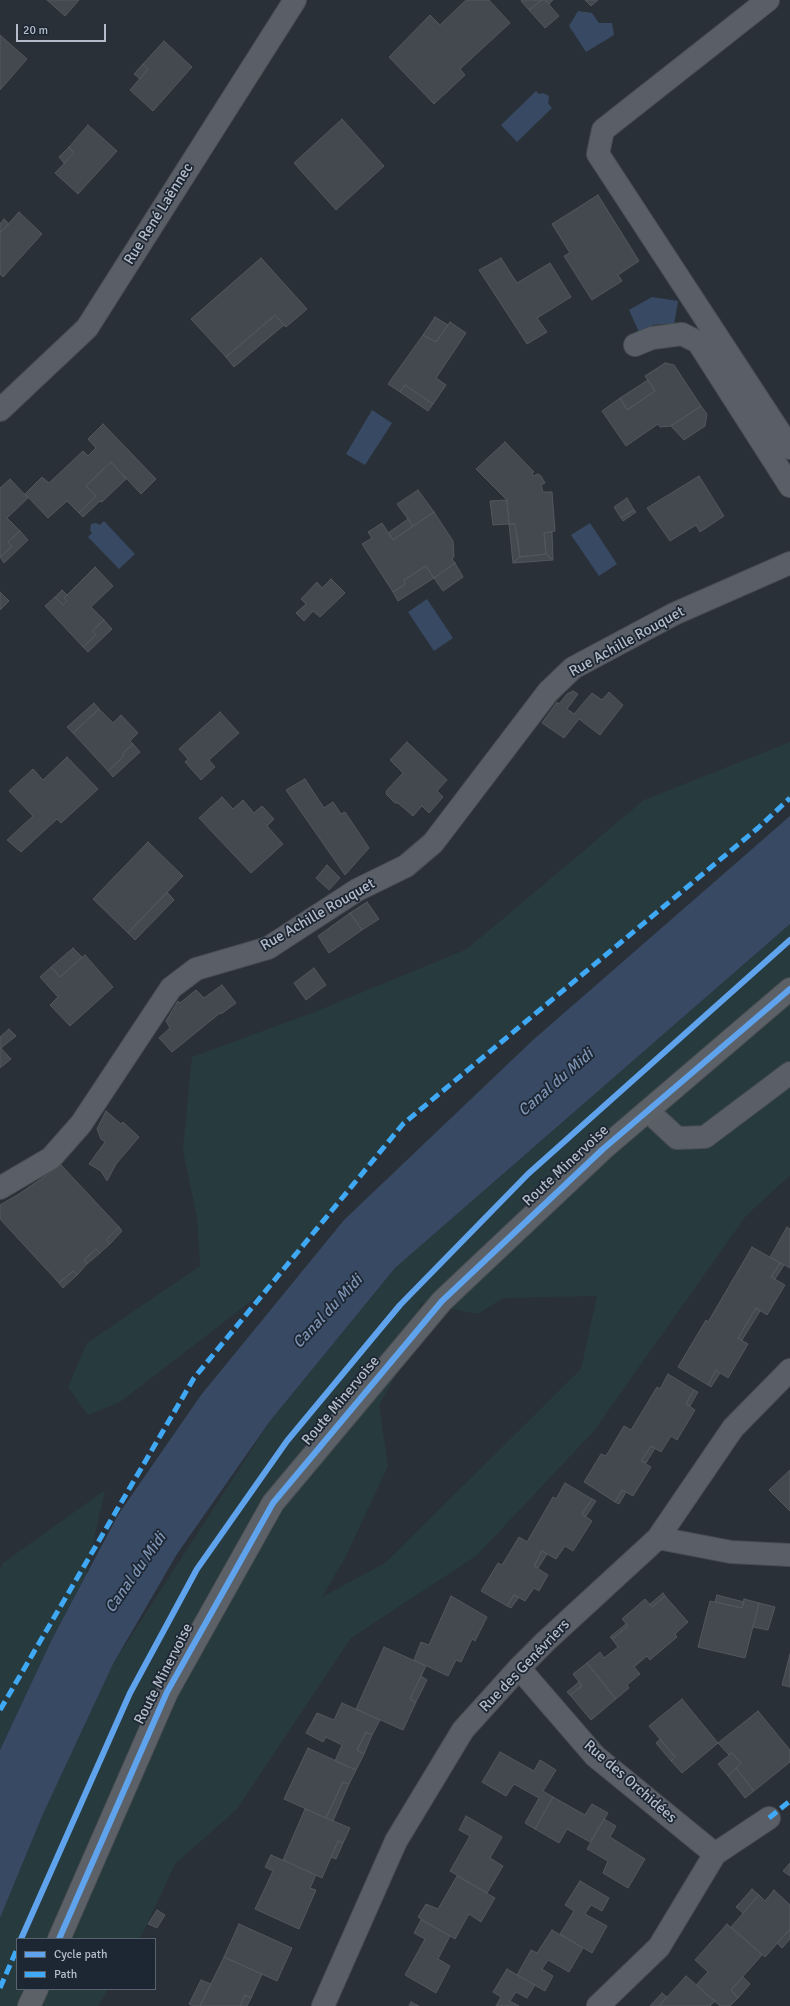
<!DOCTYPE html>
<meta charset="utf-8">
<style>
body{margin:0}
#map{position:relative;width:790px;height:2006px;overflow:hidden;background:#2a3038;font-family:Signika,sans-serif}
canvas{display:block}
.legend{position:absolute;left:16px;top:1938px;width:140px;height:52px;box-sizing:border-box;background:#1d2633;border:1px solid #59626f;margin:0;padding:5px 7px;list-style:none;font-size:12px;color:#b4bcc9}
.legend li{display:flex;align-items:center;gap:8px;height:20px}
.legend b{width:20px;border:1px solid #59626f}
.scale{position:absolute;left:16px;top:24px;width:90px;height:18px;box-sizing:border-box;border:2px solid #b4bcc9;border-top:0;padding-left:5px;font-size:12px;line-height:14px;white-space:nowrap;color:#b4bcc9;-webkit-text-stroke:3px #1d2633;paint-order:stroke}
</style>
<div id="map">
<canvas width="790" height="2006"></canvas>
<ul class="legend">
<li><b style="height:5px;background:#60a3ed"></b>Cycle path</li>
<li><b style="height:5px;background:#3fa9f5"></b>Path</li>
</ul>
<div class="scale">20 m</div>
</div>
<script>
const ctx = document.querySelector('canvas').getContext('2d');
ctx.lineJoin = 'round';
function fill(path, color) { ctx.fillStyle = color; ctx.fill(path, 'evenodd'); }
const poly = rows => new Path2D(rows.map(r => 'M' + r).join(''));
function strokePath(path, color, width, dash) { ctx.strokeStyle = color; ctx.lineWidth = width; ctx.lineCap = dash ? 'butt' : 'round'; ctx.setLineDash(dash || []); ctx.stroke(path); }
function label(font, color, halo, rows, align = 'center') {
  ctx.font = font + ' Signika,sans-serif'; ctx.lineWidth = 3.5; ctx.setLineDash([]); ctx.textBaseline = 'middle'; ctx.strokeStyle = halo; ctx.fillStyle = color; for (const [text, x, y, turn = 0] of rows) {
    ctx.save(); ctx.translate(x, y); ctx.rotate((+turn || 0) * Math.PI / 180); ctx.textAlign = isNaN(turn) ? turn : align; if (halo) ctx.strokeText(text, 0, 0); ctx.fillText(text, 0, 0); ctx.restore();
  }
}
fill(poly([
 [790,742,790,798,758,828,403,1124,267,1289,120,1402,88,1415,68,1387,87,1343,200,1266,197,1218,183,1150,192,1057,312,1013,467,949,644,800],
 [790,924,790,1175,745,1217,593,1432,476,1556,351,1638,237,1809,175,1864,140,1939,17,1939,17,1989,108,1989,98,2006,0,2006,0,1918,43,1814,113,1664,270,1421,395,1268],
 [597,1296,581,1369,385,1563,322,1597,346,1556,388,1466,379,1405,402,1364,421,1303,478,1314,503,1298],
 [105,1490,86,1575,52,1639,0,1750,0,1569,3,1563]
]), '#273a3e');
fill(poly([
 [578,11,592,13,599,23,612,23,614,35,586,52,569,26],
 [536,91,539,94,543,93,549,96,548,103,552,108,517,142,501,125],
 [652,297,678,301,674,325,664,324,653,325,639,332,629,310],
 [372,410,392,423,365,465,346,454],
 [104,521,135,554,119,569,88,537,92,533,90,530,91,524,96,523,100,525],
 [590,523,617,564,599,576,571,535],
 [427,599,453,638,434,651,408,612],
 [790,816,790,924,395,1268,270,1421,177,1554,113,1664,43,1814,0,1918,0,1750,52,1639,118,1515,201,1395,344,1220,533,1040]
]), '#384963');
const building = poly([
 [47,0,79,0,65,16,47,0],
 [466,0,489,0,510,23,460,69,465,75,434,104,389,57,430,15,440,25,466,0],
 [522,0,542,0,529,10,521,1,522,0],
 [542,0,545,0,559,16,545,28,529,10,542,0],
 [545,0,553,0,549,4,545,0],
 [585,0,598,0,591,6,585,0],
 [0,35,27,59,0,90,0,35],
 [164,41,192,67,153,111,130,90,148,69,143,64,164,41],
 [143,64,148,69,140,79,134,74,143,64],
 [342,119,384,166,336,210,294,163,342,119],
 [88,125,117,151,78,194,55,173,74,153,69,147,88,125],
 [69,147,74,153,64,163,59,157,69,147],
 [598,195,639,261,618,275,622,281,592,300,564,256,570,253,552,224,598,195],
 [19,212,42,234,3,277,0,274,0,233,19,212],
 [4,219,9,224,0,233,0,224,4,219],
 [261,258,307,309,286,327,275,315,226,357,191,319,261,258],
 [501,258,517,283,550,263,571,297,537,318,547,332,527,344,479,270,501,258],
 [275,315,284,325,234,367,226,357,275,315],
 [435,317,448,325,436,342,423,335,435,317],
 [450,322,466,333,436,378,446,385,433,404,405,385,400,392,388,384,423,335,436,342,450,322],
 [665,363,674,365,701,406,671,426,660,427,658,424,626,446,602,411,620,398,627,410,655,391,645,376,665,363],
 [648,380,655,391,627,410,620,398,648,380],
 [405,385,433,404,428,411,400,392,405,385],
 [701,406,707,414,705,426,684,440,671,426,701,406],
 [103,424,156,479,141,494,111,462,86,486,96,496,79,513,67,501,48,518,25,494,42,477,49,483,83,451,88,456,96,448,88,439,103,424],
 [505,442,534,472,532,473,533,476,538,474,541,476,545,483,541,485,543,492,552,492,555,531,544,533,546,554,520,557,515,524,509,524,507,500,476,469,505,442],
 [111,462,126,479,102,502,100,501,83,517,79,513,96,496,86,486,111,462],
 [699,476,724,516,700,532,696,525,670,541,647,508,699,476],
 [10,479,28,498,7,518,20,531,8,542,12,546,0,557,0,488,10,479],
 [418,490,434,512,413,526,397,504,418,490],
 [627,498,634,510,621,518,614,507,627,498],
 [507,500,509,524,493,525,490,501,507,500],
 [634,510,636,512,623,521,621,518,634,510],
 [434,512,453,541,454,557,452,559,455,563,434,578,426,566,404,580,405,584,393,592,362,544,372,538,368,532,382,523,393,540,434,512],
 [408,519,413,526,393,540,388,533,408,519],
 [509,524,515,524,520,557,513,563,509,524],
 [20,531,28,540,4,563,0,557,12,546,8,542,20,531],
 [552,532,553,560,546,554,544,533,552,532],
 [546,554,553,560,513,563,520,557,546,554],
 [455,563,463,577,443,591,434,578,455,563],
 [426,566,434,578,398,601,393,592,405,584,404,580,426,566],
 [95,567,113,586,91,607,104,620,92,631,96,635,83,647,45,606,55,597,63,605,67,601,64,598,95,567],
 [331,579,345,593,320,617,313,611,304,621,296,613,306,604,301,599,317,582,322,588,331,579],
 [62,590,67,595,64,598,67,601,63,605,55,597,62,590],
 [0,592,9,601,0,610,0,592],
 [104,620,112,629,88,652,83,647,96,635,92,631,104,620],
 [573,691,578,694,567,709,574,714,592,693,602,700,609,692,623,705,600,735,579,719,564,738,542,723,557,702,559,704,567,694,573,691],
 [94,703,99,709,73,733,67,727,94,703],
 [99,709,113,723,121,715,138,733,130,741,133,744,122,754,124,756,108,771,73,733,99,709],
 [220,712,239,733,209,760,215,767,201,780,185,762,188,759,179,749,220,712],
 [407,742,447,780,437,791,443,797,429,813,422,806,413,816,398,803,395,803,386,794,387,790,403,773,390,760,407,742],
 [133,744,140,752,113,777,108,771,124,756,122,754,133,744],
 [67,757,98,789,61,823,57,819,21,852,7,840,33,816,9,791,33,769,43,780,67,757],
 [305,779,324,808,333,802,341,814,345,812,369,848,345,875,286,790,305,779],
 [222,797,233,809,243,800,254,813,262,806,274,819,267,826,283,844,251,873,199,818,222,797],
 [148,842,183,876,128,933,93,899,148,842],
 [327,865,340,878,329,890,316,878,327,865],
 [167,892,174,900,135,940,128,933,167,892],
 [367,902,379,919,362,930,350,913,367,902],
 [350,913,362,930,329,953,318,936,350,913],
 [73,948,82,957,60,977,51,967,73,948],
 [85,955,113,987,70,1026,50,1005,58,997,40,977,51,967,60,977,85,955],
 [314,968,326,985,306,1000,294,983,314,968],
 [222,985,236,1003,221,1014,220,1013,172,1052,159,1038,170,1028,166,1021,178,1001,180,1003,196,990,204,998,222,985],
 [9,1029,16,1036,1,1048,11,1059,0,1068,0,1037,9,1029],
 [106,1111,121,1124,123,1122,139,1137,116,1164,107,1181,101,1171,89,1164,105,1142,101,1139,97,1129,106,1111],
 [61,1165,119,1227,106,1240,110,1244,100,1253,96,1249,84,1260,87,1264,77,1275,73,1271,59,1283,0,1219,0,1205,19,1194,61,1165],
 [119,1227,122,1231,110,1244,106,1240,119,1227],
 [787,1227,790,1229,790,1268,770,1257,787,1227],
 [752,1247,780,1263,771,1277,785,1285,767,1315,756,1308,738,1338,748,1344,728,1378,716,1370,708,1385,678,1367,706,1320,708,1322,752,1247],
 [96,1249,100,1253,87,1264,84,1260,96,1249],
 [780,1263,784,1265,775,1279,771,1277,780,1263],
 [73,1271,77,1275,63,1288,59,1283,73,1271],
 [756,1308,760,1311,742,1340,738,1338,756,1308],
 [716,1370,720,1373,711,1387,708,1385,716,1370],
 [668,1374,694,1390,686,1404,695,1410,677,1440,671,1436,661,1452,651,1446,641,1461,651,1467,633,1496,622,1490,615,1502,584,1482,601,1454,606,1456,624,1426,631,1430,657,1387,660,1389,668,1374],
 [694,1390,698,1392,690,1406,686,1404,694,1390],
 [651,1446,655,1448,646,1463,641,1461,651,1446],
 [790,1470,790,1511,769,1490,790,1470],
 [565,1483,592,1499,582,1514,592,1521,573,1551,565,1546,556,1559,542,1551,534,1566,548,1575,539,1591,534,1588,525,1601,514,1595,507,1606,481,1591,498,1563,502,1565,519,1537,527,1542,553,1497,556,1499,565,1483],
 [622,1490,626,1492,619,1504,615,1502,622,1490],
 [592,1499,596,1501,586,1516,582,1514,592,1499],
 [542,1551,547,1554,538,1568,534,1566,542,1551],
 [663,1593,665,1596,652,1607,650,1604,663,1593],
 [514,1595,519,1597,511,1608,507,1606,514,1595],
 [717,1595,744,1602,742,1608,715,1602,717,1595],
 [451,1596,487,1617,475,1641,472,1639,461,1662,456,1660,448,1676,414,1660,421,1642,429,1645,451,1596],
 [665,1596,688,1622,675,1634,677,1637,650,1660,647,1656,634,1667,640,1674,627,1685,629,1688,616,1699,587,1663,600,1652,604,1658,618,1647,612,1639,628,1626,622,1619,645,1599,652,1607,665,1596],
 [744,1599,759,1603,745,1658,698,1647,710,1601,742,1608,744,1599],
 [759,1603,775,1607,768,1630,753,1627,759,1603],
 [626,1624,628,1626,612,1639,610,1637,626,1624],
 [384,1647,426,1666,410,1699,416,1702,403,1730,356,1709,384,1647],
 [790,1654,790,1687,782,1685,790,1654],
 [587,1663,616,1699,591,1720,570,1695,582,1686,573,1674,587,1663],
 [421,1676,427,1680,416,1702,410,1699,421,1676],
 [579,1682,582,1686,570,1695,567,1692,579,1682],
 [682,1699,718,1743,682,1773,671,1761,675,1757,649,1726,682,1699],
 [342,1703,380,1720,372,1735,366,1732,357,1750,364,1754,356,1770,335,1761,342,1745,326,1737,323,1742,306,1733,317,1713,334,1720,342,1703],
 [758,1711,790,1750,790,1762,754,1791,736,1768,741,1763,732,1753,729,1755,718,1743,758,1711],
 [366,1732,372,1735,364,1754,357,1750,366,1732],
 [660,1739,675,1757,671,1761,656,1743,660,1739],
 [308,1748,356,1770,349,1784,343,1782,326,1818,284,1799,308,1748],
 [500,1752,534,1771,540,1760,556,1770,543,1791,553,1797,535,1829,525,1823,539,1798,514,1784,506,1796,482,1782,500,1752],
 [732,1753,741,1763,728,1776,718,1764,732,1753],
 [736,1768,754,1791,745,1798,728,1776,736,1768],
 [343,1782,349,1784,333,1821,326,1818,343,1782],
 [553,1797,585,1815,592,1804,608,1813,590,1842,567,1829,559,1843,535,1829,553,1797],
 [305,1809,350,1828,343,1843,338,1841,322,1878,283,1860,305,1809],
 [466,1816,502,1837,490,1858,503,1866,487,1893,450,1871,470,1836,459,1830,466,1816],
 [604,1819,616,1826,610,1837,645,1859,628,1888,603,1873,608,1861,587,1849,604,1819],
 [338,1841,343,1843,336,1859,331,1857,338,1841],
 [271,1855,316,1875,310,1888,316,1890,299,1929,255,1909,273,1871,265,1867,271,1855],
 [790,1863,790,1876,783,1871,790,1863],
 [457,1876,495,1898,481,1922,469,1914,455,1939,418,1917,426,1904,438,1909,457,1876],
 [580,1881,609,1898,602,1911,591,1905,585,1914,607,1926,592,1953,560,1934,574,1911,565,1905,580,1881],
 [752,1889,759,1895,743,1913,736,1907,752,1889],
 [774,1890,790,1905,790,1929,765,1957,731,1927,759,1895,765,1901,774,1890],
 [157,1910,165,1915,157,1928,148,1924,157,1910],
 [421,1920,450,1936,438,1959,450,1966,436,1993,405,1975,425,1939,414,1933,421,1920],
 [239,1924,292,1948,277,1981,224,1957,239,1924],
 [727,1924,762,1955,731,1990,738,1998,730,2006,720,2006,696,1985,708,1972,695,1960,727,1924],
 [790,1929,790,1939,782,1948,777,1943,790,1929],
 [552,1930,583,1948,569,1972,548,1960,542,1969,553,1976,545,1991,517,1975,531,1950,537,1953,552,1930],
 [224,1957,262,1974,251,1998,245,1995,240,2006,200,2006,224,1957],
 [507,1969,535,1985,527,1998,516,1992,510,2001,519,2006,496,2006,501,1997,493,1992,507,1969],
 [686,1976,715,2001,710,2006,659,2006,686,1976],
 [743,1977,750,1984,738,1998,731,1990,743,1977],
 [201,1980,211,1984,200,2006,193,2006,189,2004,201,1980],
 [662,1993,667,1997,659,2006,650,2006,662,1993],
 [245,1995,251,1998,247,2006,240,2006,245,1995],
 [411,2002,419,2006,409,2006,411,2002]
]);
fill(building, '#444950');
strokePath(building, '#52575f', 1);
const minor = poly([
 [768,0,603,130,598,154,790,448],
 [635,345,652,338,682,334,698,342,790,486],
 [0,410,87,328,295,0],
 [648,1111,677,1138,705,1137,790,1073],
 [0,1188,51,1158,81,1124,171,988,196,969,268,948,357,890,406,866,433,843,548,692,573,668,674,614,790,563],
 [658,1538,731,1552,790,1555],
 [519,1668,595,1756,715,1854],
 [323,2006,396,1841,463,1730,519,1668,546,1641,658,1538,733,1428,790,1370],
 [598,2006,659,1947,715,1854,769,1818]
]);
const major = poly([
 [59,1939,167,1692,273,1503,442,1301,603,1149,790,989],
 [29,2006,37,1989]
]);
strokePath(minor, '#484c53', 24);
strokePath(major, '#484c55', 24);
strokePath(minor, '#5a5e66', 22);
strokePath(major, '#5c6168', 22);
strokePath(poly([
 [0,1710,194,1378,403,1124,758,828,790,798],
 [769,1818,790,1801],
 [0,1988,17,1949]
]), '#3fa9f5', 5, [10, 5]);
strokePath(poly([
 [21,1939,130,1693,197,1569,287,1441,400,1305,528,1174,790,940],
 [59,1939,167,1692,273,1503,442,1301,603,1149,790,989]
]), '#60a3ed', 6);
label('15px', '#b4bcc9', '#1d2633', [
 ["Rue René Laënnec",159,214,-58],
 ["Rue Achille Rouquet",627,642,-29],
 ["Rue Achille Rouquet",318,915,-30],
 ["Route Minervoise",566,1166,-43],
 ["Route Minervoise",341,1401,-50],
 ["Rue des Genévriers",525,1666,-46],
 ["Route Minervoise",164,1674,-63],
 ["Rue des Orchidées",630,1782,41]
]);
label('italic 16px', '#7c92b1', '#1d2633', [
 ["Canal du Midi",556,1083,-41],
 ["Canal du Midi",328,1312,-47],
 ["Canal du Midi",136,1573,-55]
]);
</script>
